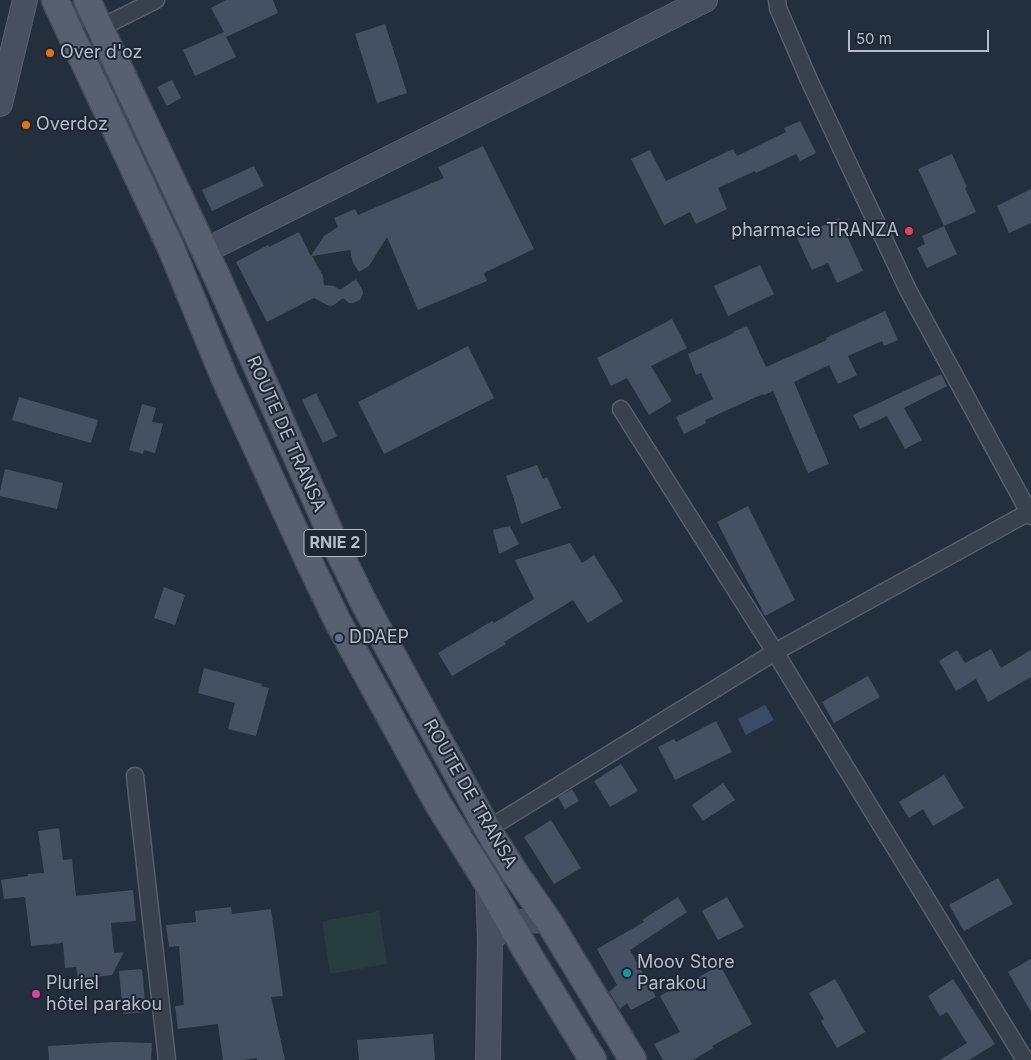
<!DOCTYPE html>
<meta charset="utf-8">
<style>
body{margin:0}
#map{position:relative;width:1031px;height:1060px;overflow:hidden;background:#242f3e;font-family:Inter,sans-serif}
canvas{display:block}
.scale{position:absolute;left:848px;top:30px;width:141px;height:22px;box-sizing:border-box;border:2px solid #b4bcc9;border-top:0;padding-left:6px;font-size:15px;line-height:18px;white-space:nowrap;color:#b4bcc9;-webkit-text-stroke:4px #1d2633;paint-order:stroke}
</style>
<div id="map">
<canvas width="1031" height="1060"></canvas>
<div class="scale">50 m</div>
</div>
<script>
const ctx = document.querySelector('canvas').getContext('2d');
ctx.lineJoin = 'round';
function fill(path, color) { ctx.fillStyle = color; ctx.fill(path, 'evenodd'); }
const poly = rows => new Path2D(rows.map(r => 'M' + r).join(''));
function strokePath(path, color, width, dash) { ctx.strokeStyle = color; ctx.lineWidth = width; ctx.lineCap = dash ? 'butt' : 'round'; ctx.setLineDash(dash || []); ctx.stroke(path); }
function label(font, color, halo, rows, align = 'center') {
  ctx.font = font + ' Inter,sans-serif'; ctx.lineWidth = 4; ctx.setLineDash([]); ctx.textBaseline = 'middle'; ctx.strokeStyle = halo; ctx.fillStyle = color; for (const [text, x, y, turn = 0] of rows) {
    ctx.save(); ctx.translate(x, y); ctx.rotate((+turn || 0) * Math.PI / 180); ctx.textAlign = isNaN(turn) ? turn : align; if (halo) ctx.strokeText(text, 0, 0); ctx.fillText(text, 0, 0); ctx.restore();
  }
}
fill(poly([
 [379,911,387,964,330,974,322,921]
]), '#263c3f');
fill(poly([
 [765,705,774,720,746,735,738,719]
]), '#394c67');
fill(poly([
 [226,0,273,0,278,13,226,37,236,57,195,76,183,50,224,32,211,8],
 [385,24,407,93,377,103,355,34],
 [172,80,181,98,167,106,157,87],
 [800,121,816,153,800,161,796,154,756,173,755,171,718,188,727,209,696,224,690,212,664,225,631,159,650,150,666,181,733,149,737,156,786,132,784,128],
 [483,146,534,249,484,273,487,281,418,310,387,237,369,266,359,272,353,263,350,250,312,256,323,276,324,285,334,286,340,290,356,279,362,289,363,293,360,300,353,303,349,303,343,298,334,305,331,306,327,305,314,298,267,322,236,262,268,245,269,247,299,232,311,256,324,236,338,227,334,218,355,209,358,215,444,178,438,167],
 [952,154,967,187,965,188,976,212,944,226,918,169],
 [254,166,264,186,212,211,202,190],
 [1031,189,1031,223,1009,233,997,206],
 [839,218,863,271,837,283,828,263,812,270,797,238],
 [944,226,957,254,927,268,917,248,925,244,922,236],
 [760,265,774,294,728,316,714,286],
 [885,311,898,340,884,346,882,341,848,356,857,375,838,384,829,365,794,382,829,464,808,473,773,391,764,395,763,394,705,420,706,423,684,434,676,417,713,399,701,373,696,375,688,354,734,333,733,332,747,326,766,367,827,340,826,338],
 [672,319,687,348,651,366,672,401,649,415,627,378,611,386,597,358],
 [468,346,494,398,384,454,358,402],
 [941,374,947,386,904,408,922,440,905,449,887,416,860,429,853,415],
 [316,393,337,436,323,443,302,400],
 [19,397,98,420,91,443,12,420],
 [142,404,156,408,152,422,163,424,155,453,144,450,143,454,129,450],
 [537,465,543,479,547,477,561,508,521,524,514,499,506,476],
 [5,469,63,483,57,509,0,496,0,491],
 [748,506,795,600,765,616,717,522],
 [510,526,519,544,499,554,493,530],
 [570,543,582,563,594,555,623,601,588,623,573,600,504,642,506,644,452,676,438,653,492,621,494,623,534,599,515,560],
 [164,587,185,595,175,625,154,618],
 [991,649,1001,668,1031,650,1031,677,988,702,976,679,956,691,939,661,957,650,965,663],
 [204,668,262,684,261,686,269,688,256,736,228,729,235,703,198,693],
 [868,676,880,697,834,723,822,702],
 [716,721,732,752,675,780,658,747,674,739,676,742],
 [621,764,638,791,610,807,594,781],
 [944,775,964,808,933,826,923,809,909,818,899,802],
 [723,783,735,800,703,821,692,805],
 [572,789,579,801,565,809,558,797],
 [551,820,581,868,554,884,524,837],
 [59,828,63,860,72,859,76,896,133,890,136,921,111,923,114,953,124,952,112,975,78,979,76,967,65,968,63,943,31,946,25,897,4,899,1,880,28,876,28,874,44,873,38,831],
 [998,878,1013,904,964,931,949,905],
 [678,897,687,912,630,950,656,997,631,1010,627,1003,620,1009,609,992,617,985,597,949,644,922,642,920],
 [727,897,744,927,718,940,702,911],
 [231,907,232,914,271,909,283,996,271,997,285,1060,257,1060,257,1058,242,1060,223,1060,218,1024,178,1029,175,1006,184,1005,179,946,169,947,166,925,196,922,195,911],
 [1031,959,1031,1012,1008,972],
 [720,965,752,1024,712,1046,713,1048,693,1060,663,1060,654,1044,680,1032,660,996,685,981,687,984],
 [142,969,146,1012,123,1014,119,971],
 [835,979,865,1032,837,1048,821,1021,824,1019,809,993],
 [953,979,995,1044,969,1060,940,1060,967,1043,947,1012,940,1016,928,996],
 [433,1034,435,1060,359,1060,357,1040],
 [115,1042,152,1043,151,1060,49,1060,48,1046]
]), '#455162');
const street = poly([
 [777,0,778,8,809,80,908,290,1031,516],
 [74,41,156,0],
 [621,409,775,652,1025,1060],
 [135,776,167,1060],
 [462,845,775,652,1031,511]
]);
const secondary = poly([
 [0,104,25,0],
 [205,251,705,0],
 [488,884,490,941,488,1060],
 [496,934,499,932,511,925,522,922,536,920,549,922]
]);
const primary = poly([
 [55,0,171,248,224,377,309,562,337,620,438,804,488,884,528,954,593,1060],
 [87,0,218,279,337,548,365,605,488,830,517,876,549,922,633,1060]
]);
strokePath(street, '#565f6c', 19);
strokePath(secondary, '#565f6c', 26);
strokePath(primary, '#414a57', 29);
strokePath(street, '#38414e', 16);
strokePath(secondary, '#465061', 24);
strokePath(primary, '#56606e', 26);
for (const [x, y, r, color] of [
 [50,53,5,"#e8710a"],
 [26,125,5,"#e8710a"],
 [909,231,5,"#e0444e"],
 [339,638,5,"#5c6f8a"],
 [627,973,5,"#0f9aa8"],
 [36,994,5,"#d1479c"]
]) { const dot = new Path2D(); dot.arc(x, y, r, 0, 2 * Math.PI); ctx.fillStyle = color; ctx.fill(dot); strokePath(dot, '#1d2633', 2); }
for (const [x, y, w] of [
 [335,543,62]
]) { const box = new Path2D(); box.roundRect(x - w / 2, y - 13.5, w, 27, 4); ctx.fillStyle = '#1d2633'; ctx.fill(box); strokePath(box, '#b4bcc9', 1); }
label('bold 16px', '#b4bcc9', null, [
 ["RNIE 2",335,543]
]);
label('18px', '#b4bcc9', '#1d2633', [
 ["Over d'oz",60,53],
 ["Overdoz",36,125],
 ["pharmacie TRANZA",899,231,"right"],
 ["DDAEP",349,638],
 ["Moov Store",637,963],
 ["Parakou",637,984],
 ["Pluriel",46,984],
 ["hôtel parakou",46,1005]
], 'left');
label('18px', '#b4bcc9', '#1d2633', [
 ["ROUTE DE TRANSA",286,434,66],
 ["ROUTE DE TRANSA",470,794,60]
]);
</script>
